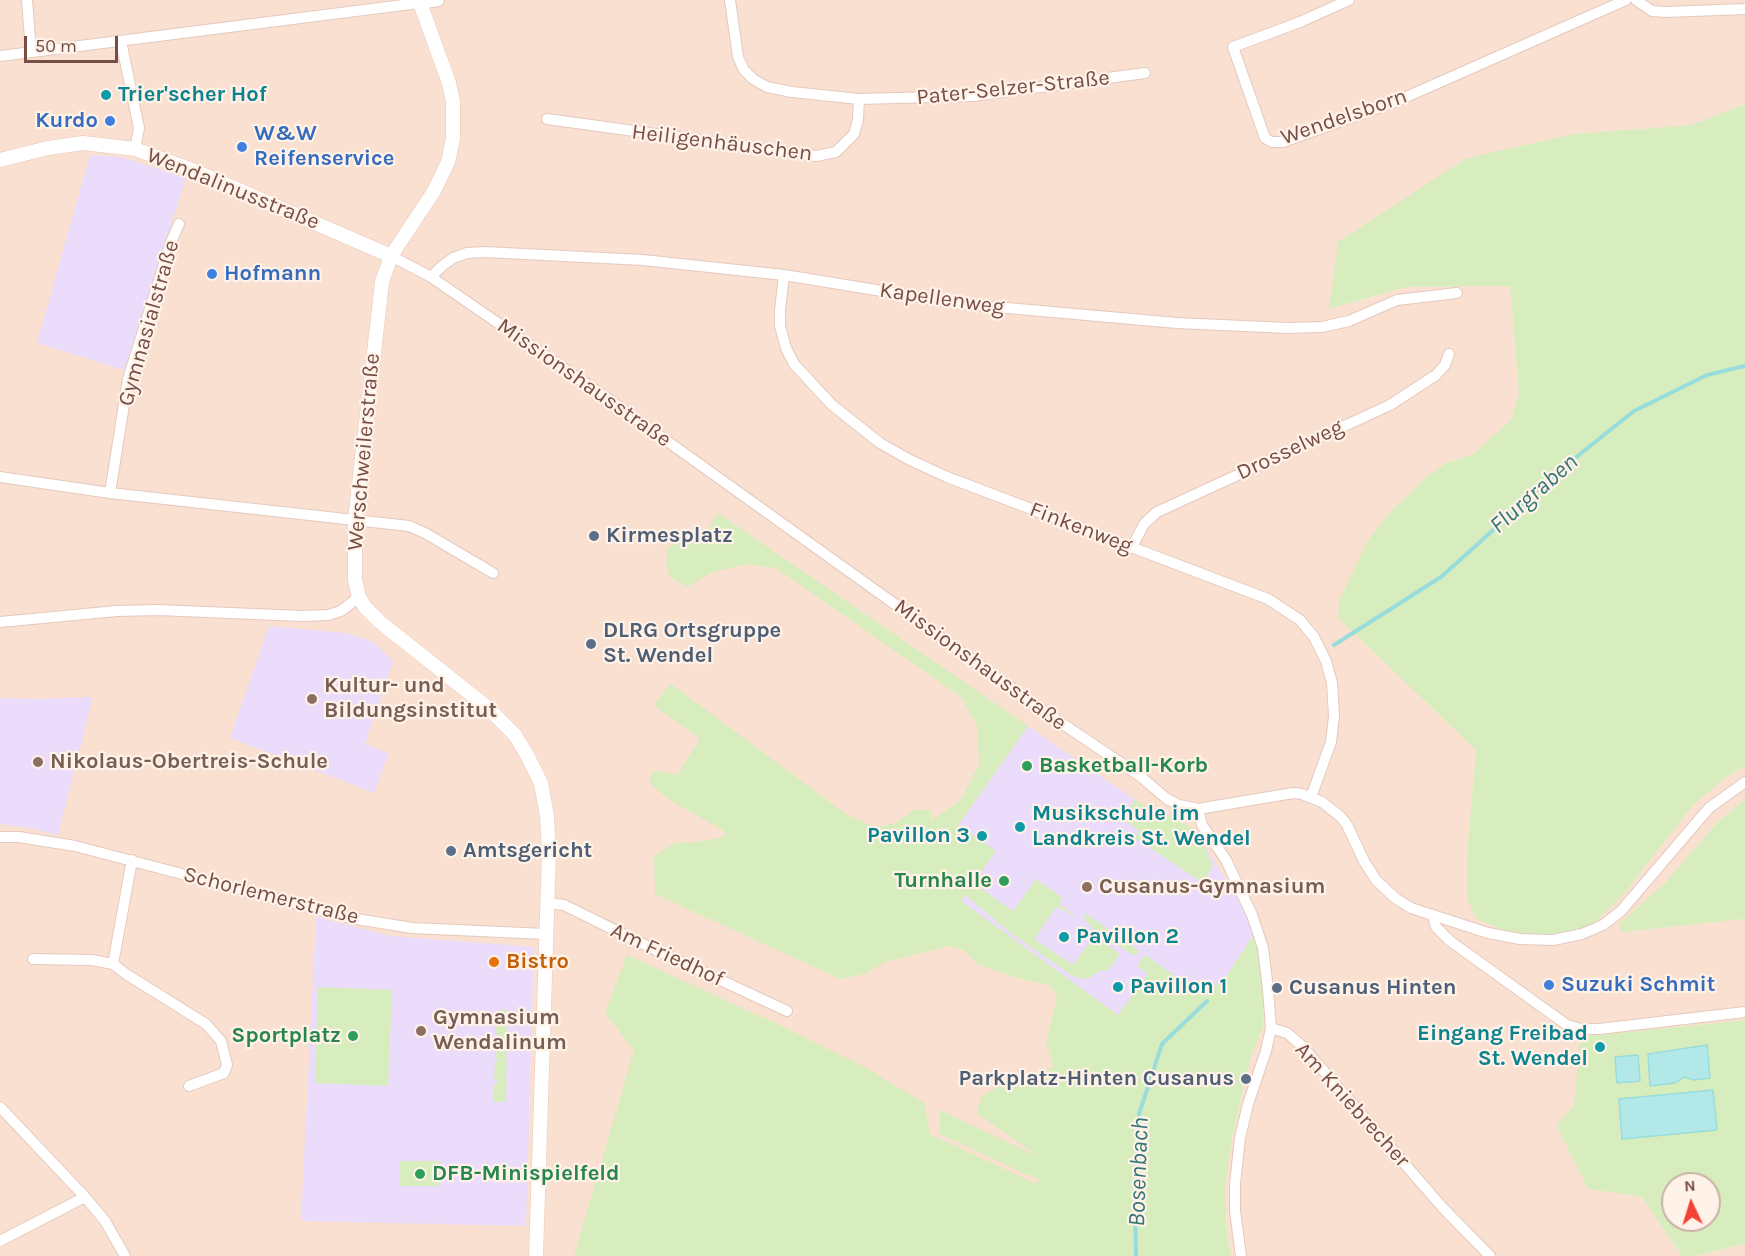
<!DOCTYPE html>
<meta charset="utf-8">
<style>
body{margin:0}
#map{position:relative;width:1745px;height:1256px;overflow:hidden;background:#feeddf;font-family:Karla,sans-serif}
canvas{display:block}
.north{position:absolute;left:1661px;top:1172px;width:60px;height:60px;box-sizing:border-box;background:#fff2e8;border:2px solid #c9b0a7;border-radius:50%;rotate:356deg;font-size:16px;font-weight:700;line-height:24px;text-align:center;color:#774e45}
.north::after{content:'';display:block;margin:auto;width:21px;height:27px;background:#f54238;clip-path:polygon(50% 0,100% 100%,50% 72%,0 100%)}
.scale{position:absolute;left:24px;top:36px;width:94px;height:27px;box-sizing:border-box;border:3px solid #774e45;border-top:0;padding-left:8px;font-size:18px;line-height:21px;white-space:nowrap;color:#774e45;-webkit-text-stroke:4px #fff2e8;paint-order:stroke}
</style>
<div id="map">
<canvas width="1745" height="1256"></canvas>
<div class="north">N</div>
<div class="scale">50 m</div>
</div>
<script>
const ctx = document.querySelector('canvas').getContext('2d');
ctx.lineJoin = 'round';
function fill(path, color) { ctx.fillStyle = color; ctx.fill(path, 'evenodd'); }
const poly = rows => new Path2D(rows.map(r => 'M' + r).join(''));
function strokePath(path, color, width, dash) { ctx.strokeStyle = color; ctx.lineWidth = width; ctx.lineCap = dash ? 'butt' : 'round'; ctx.setLineDash(dash || []); ctx.stroke(path); }
function label(font, color, halo, rows, align = 'center') {
  ctx.font = font + ' Karla,sans-serif'; ctx.lineWidth = 4.5; ctx.setLineDash([]); ctx.textBaseline = 'middle'; ctx.strokeStyle = halo; ctx.fillStyle = color; for (const [text, x, y, turn = 0] of rows) {
    ctx.save(); ctx.translate(x, y); ctx.rotate((+turn || 0) * Math.PI / 180); ctx.textAlign = isNaN(turn) ? turn : align; if (halo) ctx.strokeText(text, 0, 0); ctx.fillText(text, 0, 0); ctx.restore();
  }
}
fill(poly([
 [0,0,1745,0,1745,104,1692,125,1574,134,1330,309,1406,287,1510,285,1519,393,1511,420,1473,454,1447,463,1338,618,1476,750,1467,855,1467,898,1627,890,1693,805,1725,778,1745,766,1745,799,1716,824,1665,883,1619,924,1622,932,1745,919,1745,1020,1581,1037,1574,1106,1557,1125,1588,1189,1642,1197,1682,1256,1231,1256,1227,1236,1225,1187,1232,1138,1250,1060,1263,1027,1254,935,1222,983,1063,1256,0,1256],
 [1745,1244,1745,1256,1694,1256]
]), '#f9e0d0');
fill(poly([
 [90,155,121,157,186,178,124,370,37,343],
 [269,626,347,633,373,642,393,661,365,744,389,753,374,793,230,738],
 [93,697,58,835,34,829,0,824,0,698,41,699],
 [1028,726,1135,800,1189,826,1206,848,1255,925,1254,934,1222,983,1129,1023,924,874],
 [316,917,391,936,534,947,526,1226,301,1221]
]), '#eadcfa');
fill(poly([
 [1745,104,1745,766,1725,778,1693,805,1627,890,1591,926,1573,934,1516,935,1476,919,1467,898,1467,855,1476,750,1338,618,1339,601,1367,542,1390,512,1431,473,1447,463,1473,454,1511,420,1519,393,1510,286,1406,287,1329,309,1338,242,1467,158,1574,134,1692,125],
 [718,513,1028,726,958,825,996,851,973,883,1013,911,1036,879,1063,898,1059,904,1074,915,1073,916,1058,907,1055,909,1034,939,1073,965,1094,936,1120,954,1107,971,1101,970,1088,979,1074,977,1012,934,965,895,961,901,1118,1015,1148,974,1137,966,1145,955,1191,987,1192,995,1222,983,1254,934,1261,958,1265,1007,1263,1007,1263,1027,1250,1060,1232,1138,1225,1187,1227,1236,1231,1256,574,1256,634,1050,605,1013,627,955,773,1022,863,1066,924,1103,930,1134,1036,1184,1039,1180,940,1134,940,1110,1039,1157,977,1113,981,1097,1009,1080,1040,1079,1053,1066,1046,1042,1057,997,1049,985,1025,980,978,965,964,950,949,946,885,962,865,974,840,979,655,894,654,856,675,843,696,842,723,837,726,832,671,801,649,783,654,770,677,775,700,739,653,705,671,684,846,814,876,828,895,823,914,810,931,810,931,821,960,801,979,764,977,726,961,697,776,568,746,564,710,573,688,587,670,577,666,562,668,549,681,534,693,534,699,541,706,541,711,524],
 [1745,799,1745,919,1622,932,1619,924,1665,883,1716,824],
 [1135,800,1189,826,1206,848,1206,851,1213,865,1203,883,1135,838,1139,831,1121,818],
 [1085,913,1139,951,1135,956,1096,932,1084,918],
 [318,987,392,990,388,1086,315,1083],
 [499,1010,507,1010,506,1102,494,1102,494,1085,498,1081,494,1078,495,1063,498,1060,495,1056,495,1039,498,1035,495,1032,496,1014],
 [1745,1020,1745,1244,1694,1256,1682,1256,1642,1197,1588,1189,1556,1125,1574,1106,1580,1037],
 [1673,1184,1709,1184,1709,1220,1673,1220],
 [400,1161,440,1161,439,1186,400,1186]
]), '#d8edbd');
const water = poly([
 [1707,1045,1710,1078,1694,1080,1684,1077,1675,1083,1650,1086,1648,1054,1707,1045],
 [1638,1055,1640,1081,1617,1083,1615,1057,1638,1055],
 [1713,1090,1717,1130,1622,1139,1619,1099,1713,1090]
]);
fill(water, '#b2e9e8');
strokePath(water, '#98dcdb', 1.5);
strokePath(poly([
 [1334,645,1441,577,1560,470,1634,411,1707,375,1745,366],
 [1136,1256,1135,1207,1139,1114,1162,1044,1207,1001]
]), '#98dcdb', 4);
const minor = poly([
 [27,0,31,52],
 [730,0,738,57,744,70,753,79,767,87,792,92,859,99,973,96,1145,73],
 [1349,0,1300,22,1233,47,1265,138,1272,142,1283,142,1397,101,1626,0],
 [1636,0,1652,11,1666,12,1745,9],
 [121,41,139,128,135,149],
 [0,56,419,3],
 [547,119,816,156,836,152,854,134,858,120,859,99],
 [391,256,431,277,607,398,1051,716,1140,776,1167,799,1179,805,1198,809,1293,793,1302,794,1322,802,1341,817,1347,825,1364,861,1376,880,1395,898,1411,908,1488,933,1520,939,1553,940,1582,934,1603,925,1621,911,1709,808,1745,782],
 [784,275,780,311,780,326,786,348,794,364,832,405,880,443,910,460,947,477,1268,599,1300,620,1314,637,1326,661,1332,683,1334,716,1331,742,1311,797],
 [431,277,442,266,453,258,467,253,485,252,643,260,784,275,962,304,1177,323,1288,328,1322,327,1349,321,1397,300,1457,293],
 [0,477,110,493,409,526,425,533,493,573],
 [110,493,128,379,171,242,179,224],
 [1132,547,1144,524,1157,512,1390,405,1436,375,1445,365,1449,354],
 [0,622,117,611,158,610,302,616,328,615,341,611,359,597],
 [1198,809,1202,825,1226,860,1252,915,1263,948,1268,989,1271,1028,1266,1051,1248,1104,1240,1138,1235,1184,1235,1211,1241,1256],
 [0,837,19,837,75,846,350,918,412,928,546,934],
 [547,903,564,905,643,944,787,1011],
 [1433,916,1436,927,1450,941,1567,1025,1581,1029,1599,1029,1745,1012],
 [33,959,92,960,113,964,126,974,206,1024,221,1041,227,1065,224,1073,189,1086],
 [113,964,132,860],
 [1271,1028,1287,1033,1302,1046,1443,1208,1490,1256],
 [0,1107,85,1197,105,1221,125,1256],
 [0,1241,85,1197]
]);
const tertiary = poly([
 [419,3,438,0]
]);
const secondary = poly([
 [419,0,449,83,453,101,453,139,448,162,434,191,391,256,382,282,355,520,355,580,359,597,365,607,380,622,487,707,515,735,527,755,541,783,547,816,549,853,536,1256],
 [0,160,48,148,83,143,135,149,195,171,391,256]
]);
strokePath(minor, '#e5c9be', 12);
strokePath(tertiary, '#e5c9be', 14);
strokePath(secondary, '#ebc8ba', 15);
strokePath(minor, '#fff', 10);
strokePath(tertiary, '#fff', 12);
strokePath(secondary, '#fff', 14);
for (const [x, y, r, color] of [
 [106,95,6,"#0f9aa8"],
 [110,121,6,"#3f7fe0"],
 [242,147,6,"#3f7fe0"],
 [212,274,6,"#3f7fe0"],
 [594,536,6,"#5c6f8a"],
 [591,644,6,"#5c6f8a"],
 [312,699,6,"#8d6e63"],
 [38,762,6,"#8d6e63"],
 [1027,766,6,"#2e9e5b"],
 [1020,827,6,"#0f9aa8"],
 [982,836,6,"#0f9aa8"],
 [451,851,6,"#5c6f8a"],
 [1004,881,6,"#2e9e5b"],
 [1087,887,6,"#8d6e63"],
 [1064,937,6,"#0f9aa8"],
 [494,962,6,"#e8710a"],
 [1549,985,6,"#3f7fe0"],
 [1118,987,6,"#0f9aa8"],
 [1277,988,6,"#5c6f8a"],
 [421,1031,6,"#8d6e63"],
 [353,1036,6,"#2e9e5b"],
 [1600,1047,6,"#0f9aa8"],
 [1246,1079,6,"#5c6f8a"],
 [420,1174,6,"#2e9e5b"]
]) { const dot = new Path2D(); dot.arc(x, y, r, 0, 2 * Math.PI); ctx.fillStyle = color; ctx.fill(dot); strokePath(dot, '#fff2e8', 2); }
label('22px', '#774e45', '#fff2e8', [
 ["Pater-Selzer-Straße",1013,88,-6],
 ["Wendelsborn",1344,117,-19],
 ["Heiligenhäuschen",722,143,7],
 ["Wendalinusstraße",233,189,22],
 ["Kapellenweg",942,299,8],
 ["Gymnasialstraße",149,323,-74],
 ["Missionshausstraße",584,383,35],
 ["Drosselweg",1290,450,-25],
 ["Werschweilerstraße",364,452,-85],
 ["Finkenweg",1081,528,21],
 ["Missionshausstraße",980,665,36],
 ["Schorlemerstraße",271,896,14],
 ["Am Friedhof",667,955,25],
 ["Am Kniebrecher",1352,1105,48]
]);
label('bold 22px', '#0d838f', '#fff2e8', [
 ["Trier'scher Hof",118,95],
 ["Musikschule im",1032,814],
 ["Landkreis St. Wendel",1032,839],
 ["Pavillon 3",970,836,"right"],
 ["Pavillon 2",1076,937],
 ["Pavillon 1",1130,987],
 ["Eingang Freibad",1588,1034,"right"],
 ["St. Wendel",1588,1059,"right"]
], 'left');
label('bold 22px', '#366cbe', '#fff2e8', [
 ["Kurdo",98,121,"right"],
 ["W&W",254,134],
 ["Reifenservice",254,159],
 ["Hofmann",224,274],
 ["Suzuki Schmit",1561,985]
], 'left');
label('bold 22px', '#4e5e75', '#fff2e8', [
 ["Kirmesplatz",606,536],
 ["DLRG Ortsgruppe",603,631],
 ["St. Wendel",603,656],
 ["Amtsgericht",463,851],
 ["Cusanus Hinten",1289,988],
 ["Parkplatz-Hinten Cusanus",1234,1079,"right"]
], 'left');
label('bold 22px', '#785e54', '#fff2e8', [
 ["Kultur- und",324,686],
 ["Bildungsinstitut",324,711],
 ["Nikolaus-Obertreis-Schule",50,762],
 ["Cusanus-Gymnasium",1099,887],
 ["Gymnasium",433,1018],
 ["Wendalinum",433,1043]
], 'left');
label('bold 22px', '#27864d', '#fff2e8', [
 ["Basketball-Korb",1039,766],
 ["Turnhalle",992,881,"right"],
 ["Sportplatz",341,1036,"right"],
 ["DFB-Minispielfeld",432,1174]
], 'left');
label('bold 22px', '#c56008', '#fff2e8', [
 ["Bistro",506,962]
], 'left');
label('italic 24px', '#357776', '#fff2e8', [
 ["Flurgraben",1534,494,-41],
 ["Bosenbach",1139,1172,-88]
]);
</script>
